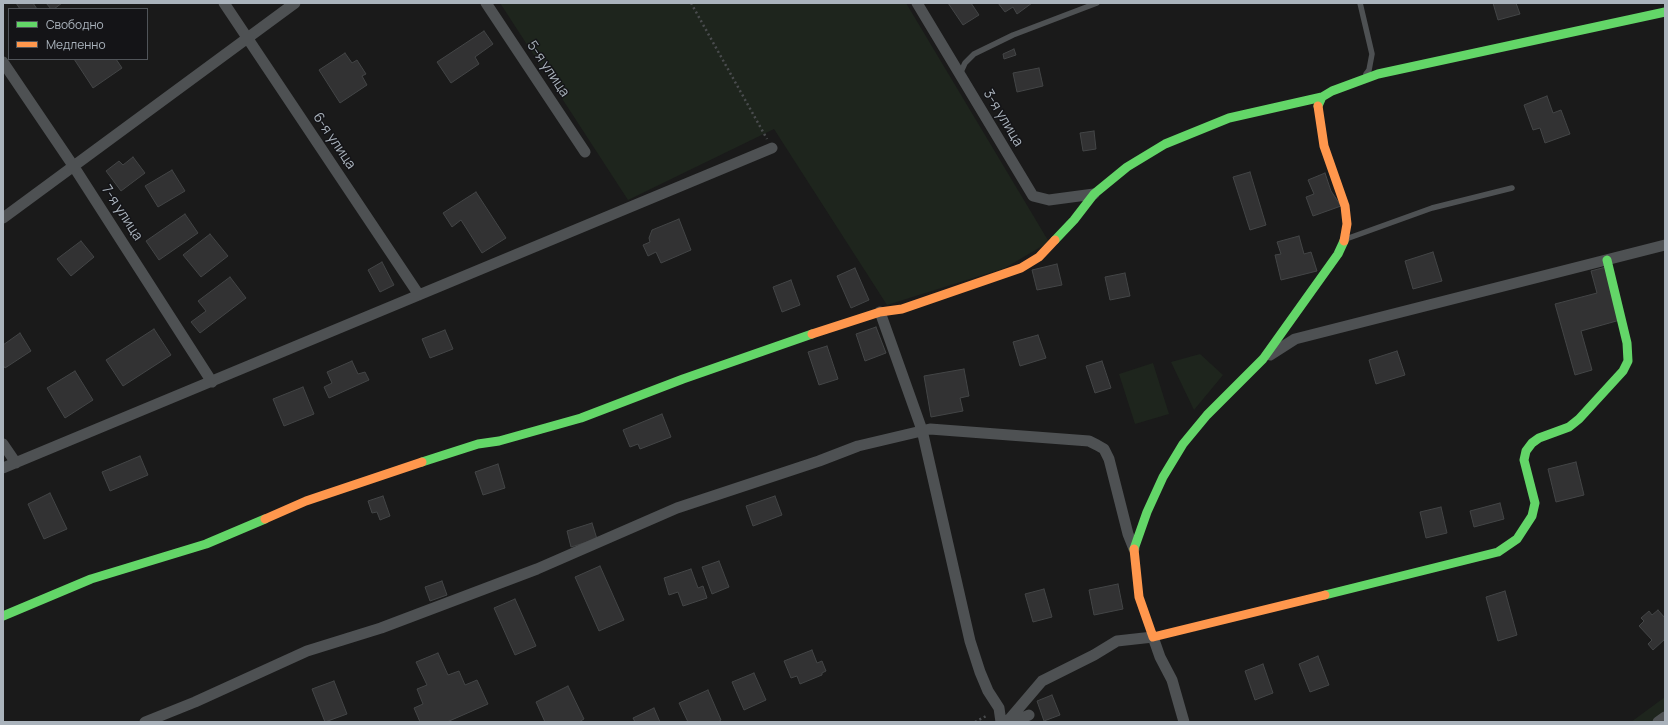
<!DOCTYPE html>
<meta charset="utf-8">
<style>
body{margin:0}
#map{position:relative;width:1668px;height:725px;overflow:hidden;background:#1a1a1a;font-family:Manrope,sans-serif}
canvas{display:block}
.frame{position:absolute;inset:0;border:4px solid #aab3bc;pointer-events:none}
.legend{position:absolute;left:8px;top:8px;width:140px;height:52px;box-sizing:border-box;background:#141417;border:1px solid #505459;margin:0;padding:5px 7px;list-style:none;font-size:12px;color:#aab3bc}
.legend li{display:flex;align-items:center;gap:8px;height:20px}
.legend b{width:20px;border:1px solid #505459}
</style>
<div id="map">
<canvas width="1668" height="725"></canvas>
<div class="frame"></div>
<ul class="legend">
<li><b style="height:5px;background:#63d668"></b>Свободно</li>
<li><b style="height:5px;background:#ff974d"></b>Медленно</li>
</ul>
</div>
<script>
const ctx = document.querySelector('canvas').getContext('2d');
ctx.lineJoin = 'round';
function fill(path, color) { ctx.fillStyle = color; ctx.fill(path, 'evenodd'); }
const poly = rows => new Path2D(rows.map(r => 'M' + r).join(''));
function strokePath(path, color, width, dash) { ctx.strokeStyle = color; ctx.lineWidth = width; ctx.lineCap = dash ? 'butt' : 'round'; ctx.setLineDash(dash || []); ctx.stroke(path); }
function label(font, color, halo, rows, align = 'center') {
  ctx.font = font + ' Manrope,sans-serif'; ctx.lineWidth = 3; ctx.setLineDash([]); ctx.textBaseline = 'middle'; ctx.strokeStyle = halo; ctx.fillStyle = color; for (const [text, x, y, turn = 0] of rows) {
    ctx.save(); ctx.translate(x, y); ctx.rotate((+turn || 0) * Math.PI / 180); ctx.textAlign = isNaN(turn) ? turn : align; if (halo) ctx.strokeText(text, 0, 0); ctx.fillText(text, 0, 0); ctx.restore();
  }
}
fill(poly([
 [500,3,906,3,1049,242,1005,268,887,305,774,129,628,200],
 [1200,354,1223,375,1194,410,1171,362],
 [1153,363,1169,414,1135,424,1119,374],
 [1665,697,1665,722,1631,722]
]), '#1e251d');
const building = poly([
 [16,3,33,3,37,9,20,9,16,3],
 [46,3,62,3,54,9,51,9,46,3],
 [948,3,971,3,979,15,963,25,948,3],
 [998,3,1032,3,1017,14,1013,7,1005,12,998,3],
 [1493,3,1516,3,1520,14,1498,20,1493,3],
 [484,31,493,44,475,57,479,64,451,83,437,62,484,31],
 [1014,49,1016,55,1004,59,1003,54,1014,49],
 [345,53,352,63,357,60,366,74,362,76,367,85,340,103,319,70,345,53],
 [74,59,116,59,122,68,93,88,74,59],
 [1039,68,1043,86,1017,92,1013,73,1039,68],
 [1547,96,1553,113,1561,110,1570,134,1545,143,1540,128,1533,130,1524,105,1547,96],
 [1094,131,1096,149,1083,151,1080,133,1094,131],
 [133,157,145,173,121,191,106,171,119,161,123,165,133,157],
 [172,170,185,191,158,207,145,186,172,170],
 [1250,172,1266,225,1250,230,1233,177,1250,172],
 [1325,173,1331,191,1341,206,1313,216,1306,197,1314,194,1308,180,1325,173],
 [476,192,506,238,482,253,461,220,452,227,443,213,476,192],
 [185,214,198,233,159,260,146,241,185,214],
 [679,219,691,250,661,263,656,252,648,256,643,245,650,242,649,238,652,230,679,219],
 [210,234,228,256,201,277,183,255,210,234],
 [1299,236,1304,254,1311,252,1317,271,1281,280,1275,255,1281,254,1277,242,1299,236],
 [81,241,94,257,71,276,57,259,81,241],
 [1433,252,1442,281,1413,289,1405,261,1433,252],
 [382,262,394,285,380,292,368,270,382,262],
 [1057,264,1062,285,1037,290,1032,270,1057,264],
 [1606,267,1620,320,1581,331,1592,370,1575,375,1555,304,1597,293,1591,271,1606,267],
 [855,268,869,300,851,308,837,276,855,268],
 [1125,273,1130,296,1110,300,1105,277,1125,273],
 [230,277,246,298,200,333,191,322,206,311,198,301,230,277],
 [791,280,800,305,782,312,773,287,791,280],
 [876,327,886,353,865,361,856,334,876,327],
 [154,329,171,355,123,386,106,360,154,329],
 [445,330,453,349,430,358,422,339,445,330],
 [20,333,31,351,5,368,3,365,3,345,20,333],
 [1038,335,1046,358,1020,366,1013,342,1038,335],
 [827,346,838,379,819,385,808,352,827,346],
 [1397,351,1405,375,1376,384,1369,360,1397,351],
 [352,361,358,374,365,372,369,380,329,398,324,387,332,383,327,372,352,361],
 [1102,361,1111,388,1095,393,1086,366,1102,361],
 [964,369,969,396,960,398,963,411,931,417,924,376,964,369],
 [75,371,93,400,65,418,47,388,75,371],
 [303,387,314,414,284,426,273,399,303,387],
 [662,414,671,437,640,449,638,444,630,447,623,430,662,414],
 [140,456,148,475,110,491,102,472,140,456],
 [1576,462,1584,495,1556,502,1548,469,1576,462],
 [498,464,505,488,483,495,475,472,498,464],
 [50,493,67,529,44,539,28,504,50,493],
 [383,496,390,516,380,520,377,512,372,513,368,501,383,496],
 [775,496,782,515,753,526,746,506,775,496],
 [1500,503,1504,519,1474,527,1470,511,1500,503],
 [1441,507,1447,533,1426,538,1420,512,1441,507],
 [592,523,597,539,571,547,567,531,592,523],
 [719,561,729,587,712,594,702,567,719,561],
 [600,566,624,620,599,631,575,577,600,566],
 [691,569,698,588,703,586,707,598,683,606,678,592,669,595,664,578,691,569],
 [442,581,447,595,430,601,425,587,442,581],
 [1118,584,1123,609,1094,615,1089,590,1118,584],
 [1044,589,1052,617,1033,622,1025,594,1044,589],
 [1505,591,1517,635,1498,641,1486,597,1505,591],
 [515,599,536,646,515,655,494,608,515,599],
 [1658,610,1665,618,1665,639,1653,650,1648,644,1652,640,1639,626,1644,621,1641,618,1649,611,1652,615,1658,610],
 [812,650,817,663,822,661,826,671,822,673,822,675,800,684,797,676,791,678,784,661,812,650],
 [438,653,448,675,459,671,465,685,477,680,488,704,447,722,420,722,414,708,423,704,417,689,427,685,416,662,438,653],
 [1318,656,1329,685,1310,692,1299,664,1318,656],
 [1263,664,1273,693,1255,700,1245,671,1263,664],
 [754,673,766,700,744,710,732,682,754,673],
 [334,681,347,714,325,722,312,689,334,681],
 [568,686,584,719,579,722,545,722,536,702,568,686],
 [708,690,721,720,718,722,688,722,679,703,708,690],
 [1052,695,1060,715,1044,721,1037,701,1052,695],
 [654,708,660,722,635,722,633,718,654,708]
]);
fill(building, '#323233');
strokePath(building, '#434546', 1);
strokePath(poly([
 [691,3,767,139],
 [975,722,988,715]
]), '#4a4c4e', 2.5, [2, 3]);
strokePath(poly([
 [1360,3,1372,54,1369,70,1366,74],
 [960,74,965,63,974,54,1013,35,1097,3],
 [1346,239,1432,208,1512,188]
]), '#4e5153', 5.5);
strokePath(poly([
 [224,3,419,295],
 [486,3,585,152],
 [917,3,1033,196,1049,200,1094,194],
 [3,62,74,167,212,382],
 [3,218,295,3],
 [880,312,922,430,970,641,980,672,988,691,999,708,1001,722],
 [1270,355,1295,339,1665,245],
 [3,444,16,463],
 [3,468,772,148],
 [145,722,195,702,307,651,381,628,537,569,677,508,819,461,858,446,930,429,1089,441,1097,445,1104,449,1109,459,1128,534,1134,549],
 [1007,722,1042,681,1094,655,1117,641,1153,637,1160,657,1172,680,1184,722],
 [1013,722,1029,715],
 [1658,722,1665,717]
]), '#4e5153', 11);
strokePath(poly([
 [1318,106,1322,97,1332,91,1378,74,1665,12],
 [1055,240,1074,220,1094,194,1127,167,1165,144,1229,118,1322,97],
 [422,462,478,444,499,441,581,418,683,379,812,334],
 [1134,549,1147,512,1163,477,1183,444,1207,415,1263,359,1338,254,1344,241],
 [1325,595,1498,552,1517,539,1532,516,1535,503,1524,460,1526,451,1532,443,1539,438,1569,427,1579,419,1623,371,1628,361,1627,343,1607,260],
 [3,616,91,579,206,544,265,519]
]), '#63d668', 9);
strokePath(poly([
 [1318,106,1324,146,1345,206,1347,224,1344,241],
 [812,334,880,312,902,309,1021,268,1039,257,1055,240],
 [265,519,306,501,422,462],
 [1134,549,1139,597,1153,637,1325,595]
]), '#ff974d', 9);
label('14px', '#aab3bc', '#141417', [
 ["5-я улица",548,69,56],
 ["3-я улица",1003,118,59],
 ["6-я улица",334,141,56],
 ["7-я улица",122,213,57]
]);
</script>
